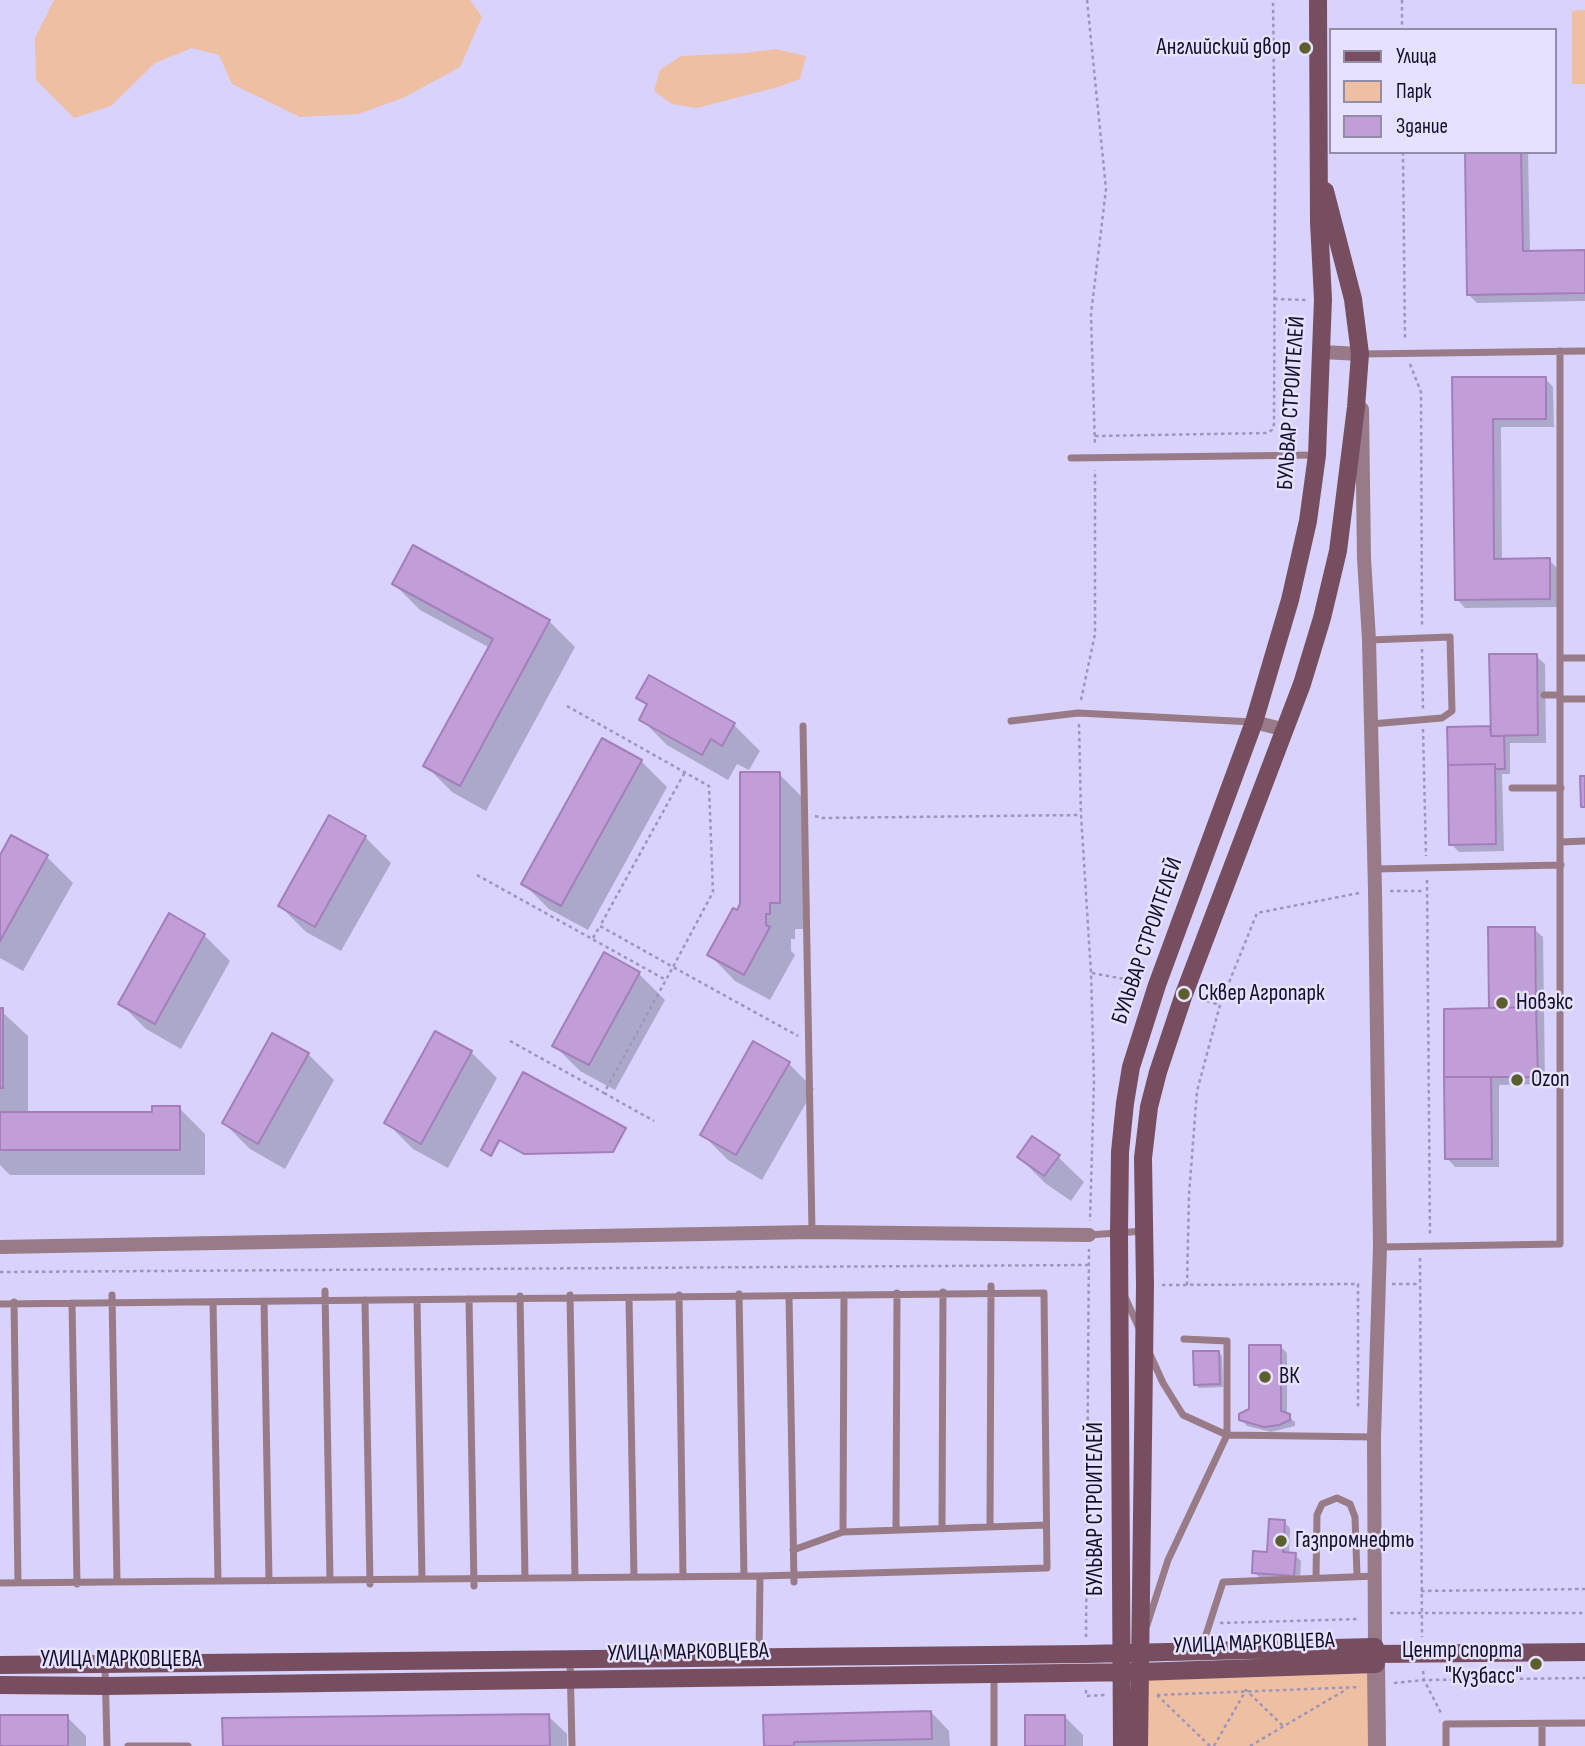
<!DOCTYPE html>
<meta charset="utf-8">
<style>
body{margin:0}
#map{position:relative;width:1585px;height:1746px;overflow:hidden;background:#d8d2fd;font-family:"Sofia Sans Condensed",sans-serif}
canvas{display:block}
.legend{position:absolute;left:1329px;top:28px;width:228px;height:126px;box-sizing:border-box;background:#e5e1fe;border:2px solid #918da8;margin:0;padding:9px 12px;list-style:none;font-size:21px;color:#140e27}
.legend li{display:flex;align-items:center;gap:14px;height:35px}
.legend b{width:35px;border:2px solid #918da8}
</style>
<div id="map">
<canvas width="1585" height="1746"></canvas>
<ul class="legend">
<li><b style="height:9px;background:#774e60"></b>Улица</li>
<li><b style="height:19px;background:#eebfa3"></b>Парк</li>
<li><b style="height:19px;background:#c19ed8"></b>Здание</li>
</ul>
</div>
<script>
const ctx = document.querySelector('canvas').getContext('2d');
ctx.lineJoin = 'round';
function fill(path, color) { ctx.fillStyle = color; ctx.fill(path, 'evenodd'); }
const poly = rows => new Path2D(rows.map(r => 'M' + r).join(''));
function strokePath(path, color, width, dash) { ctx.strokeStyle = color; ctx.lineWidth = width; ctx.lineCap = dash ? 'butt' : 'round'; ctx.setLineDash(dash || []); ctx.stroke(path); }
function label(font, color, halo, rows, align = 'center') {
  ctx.font = font + ' "Sofia Sans Condensed",sans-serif'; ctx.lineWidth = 5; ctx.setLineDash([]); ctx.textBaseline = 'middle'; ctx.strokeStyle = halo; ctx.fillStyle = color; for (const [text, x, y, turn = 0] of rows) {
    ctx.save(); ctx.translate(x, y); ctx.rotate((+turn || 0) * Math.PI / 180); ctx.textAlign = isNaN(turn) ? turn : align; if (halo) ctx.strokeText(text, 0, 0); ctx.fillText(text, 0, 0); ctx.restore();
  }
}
fill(poly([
 [54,0,470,0,482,17,460,67,403,98,358,114,300,117,232,84,219,55,192,48,155,63,111,106,74,118,36,80,35,38],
 [1585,10,1585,84,1572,84,1572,11],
 [776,49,806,56,800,79,778,87,697,108,672,104,654,91,660,70,681,56,745,53],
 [1376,1664,1377,1746,1139,1746,1138,1672]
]), '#eebfa3');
fill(poly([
 [1467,152,1528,152,1530,253,1585,252,1585,301,1477,303,1469,295],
 [1545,378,1553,387,1554,427,1501,427,1502,561,1549,560,1557,568,1558,607,1465,608,1457,599,1454,379],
 [414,547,549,621,575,647,486,811,452,792,426,766,490,648,420,610,394,584],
 [1536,656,1545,664,1546,743,1510,743,1510,774,1502,774,1504,851,1459,852,1451,844,1490,728,1492,730],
 [638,697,734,725,760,751,749,770,737,764,728,780,667,745,641,719,648,707],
 [641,761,667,787,588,930,549,909,523,883],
 [779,774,805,800,805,929,795,929,795,939,791,939,791,951,795,955,770,1000,735,981,710,955,738,913],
 [365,837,391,863,341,951,306,932,280,906],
 [47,857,73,883,23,971,0,958,0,858],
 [1490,929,1534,929,1543,937,1545,1084,1499,1085,1499,1167,1455,1167,1447,1158,1491,1010],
 [204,935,230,961,181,1049,146,1029,120,1003],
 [639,974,665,1000,615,1090,580,1071,554,1045],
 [0,1010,28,1036,28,1114,154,1114,179,1108,205,1134,205,1175,10,1175,0,1165],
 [471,1052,497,1078,448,1168,413,1149,387,1123],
 [308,1054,334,1080,285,1169,250,1149,224,1123],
 [788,1063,814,1089,762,1180,728,1160,702,1134],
 [524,1075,624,1129,614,1152,527,1154,501,1140,492,1156,484,1151],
 [1019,1157,1058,1157,1084,1182,1071,1201,1045,1183],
 [1281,1347,1287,1353,1287,1415,1295,1422,1295,1426,1271,1432,1247,1426,1241,1419,1250,1411],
 [1218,1352,1222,1356,1223,1387,1199,1388,1195,1384],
 [1284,1522,1290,1528,1289,1554,1295,1555,1301,1561,1300,1581,1260,1578,1254,1572,1268,1554],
 [931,1712,949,1731,950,1746,766,1746],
 [548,1716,567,1734,567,1746,225,1746],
 [1064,1716,1083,1735,1083,1746,1027,1746],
 [0,1717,67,1717,86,1736,86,1746,0,1746]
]), '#0003');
const building = poly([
 [1465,152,1521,152,1523,251,1585,250,1585,293,1467,295,1465,152],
 [1452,377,1546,377,1546,419,1493,419,1494,559,1550,558,1550,599,1455,600,1452,377],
 [413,545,550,620,460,786,423,766,493,639,392,584,413,545],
 [1489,654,1537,654,1538,735,1491,736,1489,654],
 [649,675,735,723,722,746,711,739,702,755,639,720,647,704,636,698,649,675],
 [1490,726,1491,736,1504,736,1505,769,1495,769,1495,764,1448,765,1447,727,1490,726],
 [602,738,642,760,561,906,521,884,602,738],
 [1495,764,1496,844,1449,845,1448,765,1495,764],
 [740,772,780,772,780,903,770,903,770,914,766,914,766,925,770,927,744,975,707,955,733,908,737,910,740,904,740,772],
 [1580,776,1585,776,1585,807,1581,807,1580,776],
 [329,815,366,836,315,927,278,906,329,815],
 [11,835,48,855,0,941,0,855,11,835],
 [169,913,205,934,155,1024,118,1004,169,913],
 [1488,927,1535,927,1536,1007,1489,1008,1488,927],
 [604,952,640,972,589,1065,552,1046,604,952],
 [1536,1007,1538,1077,1444,1077,1444,1009,1536,1007],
 [0,1008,3,1008,3,1088,0,1088,0,1008],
 [435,1031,472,1051,421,1144,384,1123,435,1031],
 [272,1033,309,1053,258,1144,222,1123,272,1033],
 [753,1041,790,1062,736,1155,700,1135,753,1041],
 [523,1072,626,1128,613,1152,524,1154,499,1140,491,1156,481,1150,523,1072],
 [1444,1077,1491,1077,1492,1159,1445,1159,1444,1077],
 [152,1106,180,1106,180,1150,0,1150,0,1112,152,1112,152,1106],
 [1032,1136,1060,1155,1044,1176,1017,1157,1032,1136],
 [1249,1345,1281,1345,1281,1411,1290,1414,1290,1420,1279,1425,1264,1427,1239,1420,1239,1414,1249,1409,1249,1345],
 [1193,1351,1219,1351,1220,1384,1194,1385,1193,1351],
 [1269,1519,1285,1520,1283,1552,1296,1553,1294,1576,1252,1573,1253,1551,1267,1552,1269,1519],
 [931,1711,932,1739,794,1742,794,1746,764,1746,763,1715,931,1711],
 [549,1714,550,1746,223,1746,222,1718,549,1714],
 [0,1715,68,1715,68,1746,0,1746,0,1715],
 [1025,1715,1065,1715,1065,1746,1025,1746,1025,1715]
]);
fill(building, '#c19ed8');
strokePath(building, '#a47ebb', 2);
strokePath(poly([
 [1087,0,1106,189,1091,314,1095,446],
 [1402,0,1402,30],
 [1403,152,1405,341],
 [1274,299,1306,300],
 [1410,364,1421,392,1422,628],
 [1095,436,1267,433,1272,430,1274,424,1275,167,1273,0],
 [1422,649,1423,709],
 [1081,700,1095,634,1095,470],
 [567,706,709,786,713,892,673,967,600,926,685,772],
 [1079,724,1081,815,1091,973,1094,1081,1090,1221],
 [1423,729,1426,856],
 [815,816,823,818,1081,815],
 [477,875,666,980],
 [1427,880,1430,1234],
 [1390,891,1425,891],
 [593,938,600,926],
 [1092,973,1140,982],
 [1200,999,1220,1005],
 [510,1041,604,1093,673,967,798,1036],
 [604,1093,654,1121],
 [1420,1258,1422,1637],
 [0,1272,1088,1265],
 [1392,1284,1420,1284],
 [1162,1285,1358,1284,1358,1407],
 [1187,1285,1189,1195,1197,1091,1220,1005,1257,913,1359,893],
 [1421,1591,1585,1589],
 [1390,1613,1585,1613],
 [1220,1623,1360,1619],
 [1086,1637,1089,1249],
 [1423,1671,1424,1680,1441,1713],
 [1394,1683,1424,1680,1585,1678],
 [1086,1690,1086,1696,1105,1695],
 [1157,1695,1360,1687],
 [1157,1695,1210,1746],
 [1214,1746,1246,1690,1283,1726],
 [1250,1746,1347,1689]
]), '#9c96bc', 2.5, [3.5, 3.5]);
strokePath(poly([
 [1362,354,1585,351],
 [1071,458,1317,455],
 [1369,640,1450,637,1452,711,1442,718,1371,724],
 [1561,658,1585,658],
 [1544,695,1560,695],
 [1560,699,1585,699],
 [1011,721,1078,713,1253,722],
 [803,726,812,1232],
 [1512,788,1561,788],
 [1561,842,1585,841],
 [1375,869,1561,865],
 [1089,1235,1144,1231],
 [1380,1247,1560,1244,1560,351],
 [325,1291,330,1580],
 [739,1294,744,1576],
 [112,1295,117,1582],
 [570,1295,575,1578],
 [679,1295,683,1577],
 [520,1296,525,1578],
 [789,1296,794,1582],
 [1125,1297,1139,1328],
 [629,1298,634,1577],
 [469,1299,474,1586],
 [365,1300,370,1584],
 [417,1300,422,1579],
 [264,1301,269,1581],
 [14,1302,18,1583],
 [213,1302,218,1581],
 [72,1303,77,1584],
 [0,1304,1044,1293,1047,1568,760,1576,0,1583],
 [1149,1352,1163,1383,1183,1415,1227,1435,1227,1341,1184,1339],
 [990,1527,991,1286],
 [942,1529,943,1292],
 [896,1530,897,1293],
 [843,1532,844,1295],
 [793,1550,843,1532,1046,1525],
 [1316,1578,1317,1515,1322,1504,1337,1498,1350,1504,1355,1517,1357,1576],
 [1147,1625,1168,1560,1227,1435,1374,1437],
 [1201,1650,1223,1582,1376,1576],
 [759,1658,760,1576],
 [570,1659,572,1746],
 [105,1666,107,1746],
 [1542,1724,1542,1746],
 [128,1746,188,1746],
 [994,1746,994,1673],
 [1446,1746,1446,1724,1585,1723]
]), '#987b87', 7);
strokePath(poly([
 [1322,352,1360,354,1360,365],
 [1362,409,1364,558,1369,640,1375,890,1380,1247,1374,1437,1375,1647],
 [1254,722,1286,730],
 [0,1247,812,1232,1089,1235]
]), '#987b87', 14);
strokePath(poly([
 [1376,1664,1377,1746]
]), '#987b87', 18);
strokePath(poly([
 [1375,1654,1585,1652],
 [0,1665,1086,1654,1375,1647,1376,1664,1138,1672,106,1686,0,1685],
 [1122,1746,1119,1233,1120,1152,1125,1103,1131,1067,1157,985,1254,722,1290,600,1308,521,1317,455,1323,299,1319,222,1318,0],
 [1139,1746,1145,1285,1143,1158,1149,1107,1158,1072,1184,994,1302,684,1322,618,1338,551,1356,407,1360,354,1353,299,1325,191]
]), '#774e60', 18);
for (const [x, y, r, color] of [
 [1305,48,7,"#5c5f2d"],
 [1184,994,7,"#5c5f2d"],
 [1502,1003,7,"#5c5f2d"],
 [1517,1080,7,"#5c5f2d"],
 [1265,1377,7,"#5c5f2d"],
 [1281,1541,7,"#5c5f2d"],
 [1536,1664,7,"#5c5f2d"]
]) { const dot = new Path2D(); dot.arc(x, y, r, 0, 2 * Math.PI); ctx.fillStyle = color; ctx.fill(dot); strokePath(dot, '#e5e1fe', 2.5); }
label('23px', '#140e27', '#e5e1fe', [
 ["Английский двор",1291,48,"right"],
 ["Сквер Агропарк",1198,994],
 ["Новэкс",1516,1003],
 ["Ozon",1531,1080],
 ["ВК",1279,1377],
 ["Газпромнефть",1295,1541],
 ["Центр спорта",1522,1651,"right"],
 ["\"Кузбасс\"",1522,1677,"right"]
], 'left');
label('23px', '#140e27', '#e5e1fe', [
 ["БУЛЬВАР СТРОИТЕЛЕЙ",1292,403,-86],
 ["БУЛЬВАР СТРОИТЕЛЕЙ",1148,941,-71],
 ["БУЛЬВАР СТРОИТЕЛЕЙ",1096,1509,-90],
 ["УЛИЦА МАРКОВЦЕВА",1254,1644,-2],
 ["УЛИЦА МАРКОВЦЕВА",688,1653,-1],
 ["УЛИЦА МАРКОВЦЕВА",121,1660]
]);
</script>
